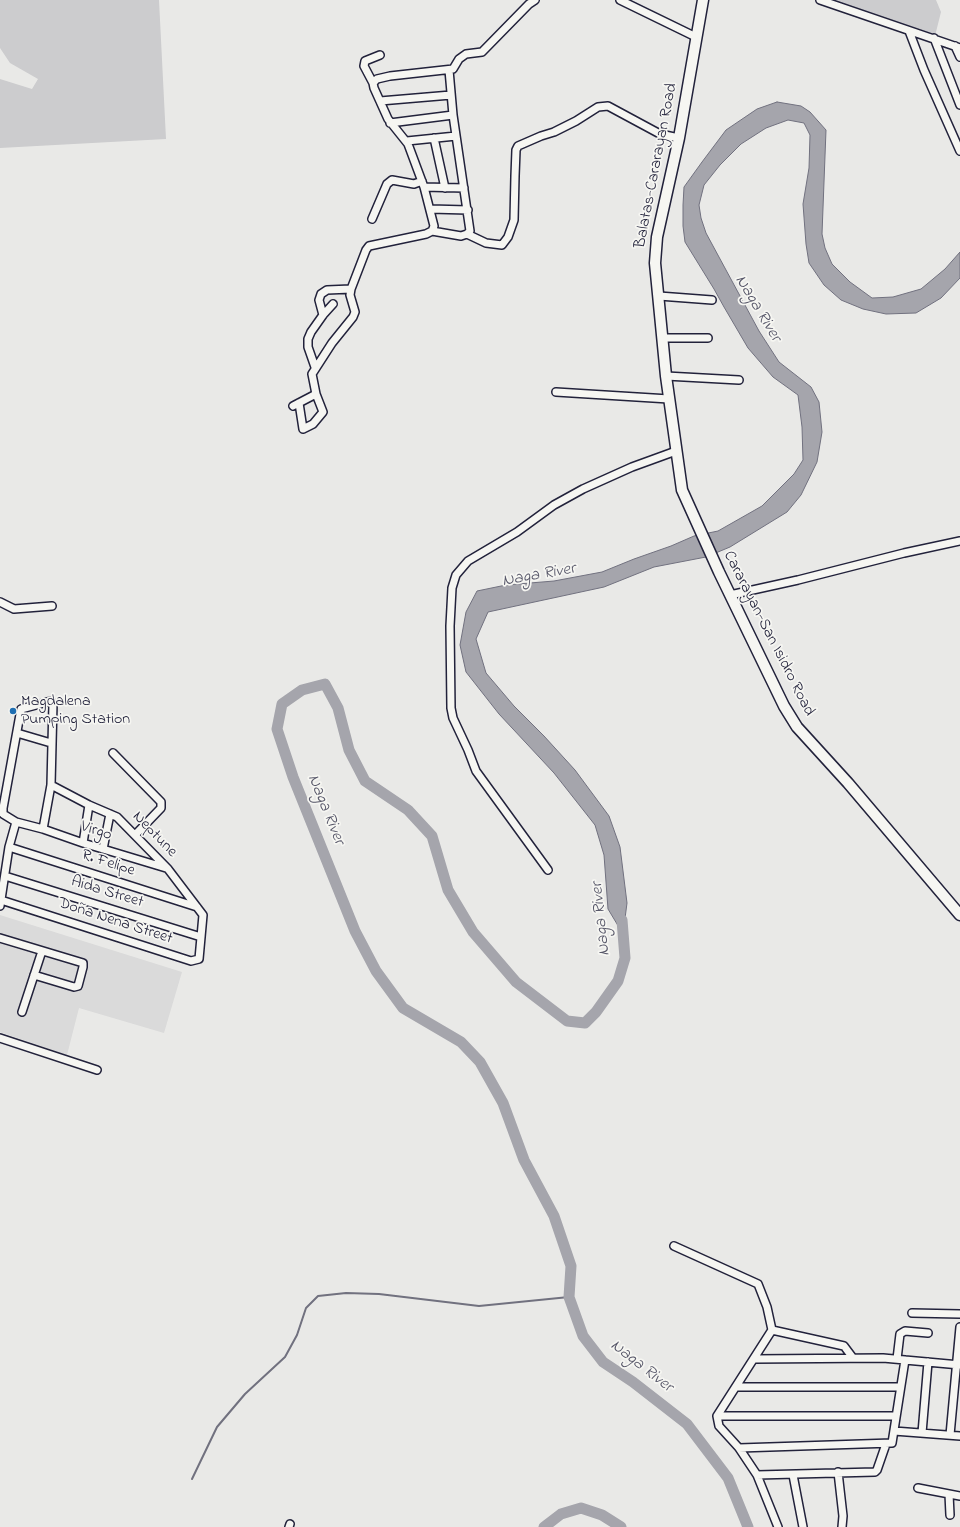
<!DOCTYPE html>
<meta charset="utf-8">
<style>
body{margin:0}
canvas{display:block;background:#e9e9e7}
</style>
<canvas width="960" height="1527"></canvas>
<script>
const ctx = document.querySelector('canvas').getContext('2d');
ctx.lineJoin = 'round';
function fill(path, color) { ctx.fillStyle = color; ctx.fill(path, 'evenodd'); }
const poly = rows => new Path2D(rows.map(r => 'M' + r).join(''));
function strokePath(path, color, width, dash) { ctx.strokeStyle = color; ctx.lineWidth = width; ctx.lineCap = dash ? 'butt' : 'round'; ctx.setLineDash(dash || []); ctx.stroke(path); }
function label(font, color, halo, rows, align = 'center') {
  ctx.font = font + ' "Indie Flower",sans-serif'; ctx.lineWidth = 3.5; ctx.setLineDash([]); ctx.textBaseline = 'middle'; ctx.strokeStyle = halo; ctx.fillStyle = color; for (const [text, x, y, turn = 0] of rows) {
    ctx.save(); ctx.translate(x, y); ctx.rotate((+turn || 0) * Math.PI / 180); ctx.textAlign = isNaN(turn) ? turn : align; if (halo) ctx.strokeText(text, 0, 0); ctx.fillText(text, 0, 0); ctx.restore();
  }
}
fill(poly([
 [0,915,182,972,164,1033,79,1008,67,1055,0,1032]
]), '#dadada');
fill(poly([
 [0,0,159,0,166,139,0,148,0,79,32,89,38,79,10,63,0,48],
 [833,0,936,0,941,12,935,36]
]), '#ccccce');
const water = poly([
 [777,102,801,106,810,112,826,130,822,234,825,248,832,264,850,282,872,298,893,297,921,289,945,269,960,252,960,278,941,298,916,313,886,314,863,309,841,300,824,285,809,263,806,244,803,204,809,168,810,135,804,123,788,120,766,128,741,144,720,165,704,185,699,205,701,218,706,233,759,331,779,362,811,387,819,402,822,432,817,462,801,495,787,512,730,547,706,557,654,567,604,587,488,612,476,639,486,673,514,706,544,736,575,770,609,816,620,847,627,903,623,934,608,909,604,855,595,825,554,773,499,714,466,672,460,645,466,612,477,591,506,585,554,581,602,572,634,559,671,546,694,536,718,531,762,506,794,474,803,460,802,427,798,395,773,377,748,348,724,307,714,289,685,242,683,226,683,205,684,187,702,162,726,130,757,109,777,102]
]);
fill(water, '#a5a5ac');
strokePath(water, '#71717f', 1);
strokePath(poly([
 [192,1479,217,1427,245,1394,285,1357,297,1335,306,1308,318,1296,346,1293,379,1294,479,1306,569,1297]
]), '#71717f', 2);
strokePath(poly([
 [622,920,625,958,618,981,596,1012,585,1023,567,1021,516,982,473,932,448,890,432,836,408,810,365,781,349,750,338,708,325,684,302,690,282,704,277,729,293,777,355,931,376,971,403,1008,461,1042,480,1062,503,1103,524,1160,554,1216,571,1266,569,1297,583,1336,603,1362,633,1382,687,1424,728,1478,748,1527],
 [544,1527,561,1514,581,1508,602,1515,621,1527]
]), '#a5a5ac', 11);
const street = poly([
 [620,0,696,37],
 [820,0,960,48],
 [909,31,924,70,960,151],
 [934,38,960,105],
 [955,46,960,57],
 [373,83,364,66,365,61,380,55],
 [380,101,451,95],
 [390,123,453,115],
 [434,138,445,188],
 [407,141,456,136],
 [424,187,464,188],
 [430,209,468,210],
 [372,219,387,184,392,180,414,184,422,181],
 [432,231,461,236,467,234,470,231,453,115,449,70],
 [467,234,486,243,502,245,508,237,514,220,515,176,516,150,518,146,541,136,554,132,576,121,598,107,608,106,660,134,679,138],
 [659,296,712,300],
 [323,315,319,300,321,294,327,290,351,289],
 [662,338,708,338],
 [315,367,308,347,308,339,311,332,323,315,333,304],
 [666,376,739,380],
 [556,392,669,399],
 [299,403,303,429,313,424,323,412,316,394],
 [293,406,316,394,312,374,332,343,353,317,355,312,350,295,351,289,366,250,369,246,426,234,432,231,434,226,424,187,408,144,388,119,374,88,373,83,377,79,390,76,453,69,459,59,466,54,482,52,529,4,535,0],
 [730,595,798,580,904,553,960,541],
 [0,602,14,609,52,606],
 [17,733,51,743],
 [113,753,161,802,161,808,135,835],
 [43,829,51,785,53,703,51,701,21,709,3,808,3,814,16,822,43,829,83,843,166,868],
 [83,843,89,805],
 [9,847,197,907],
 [103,849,110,814],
 [548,870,476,771,468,750,453,718,451,708,450,626,452,588,456,575,468,561,517,532,554,505,583,489,632,467,676,451],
 [5,876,201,937],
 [1,900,191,961,199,959,203,915,168,869,117,817,89,805,51,785],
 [0,906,9,847,16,822],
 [0,938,83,963,83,967,78,986,74,987,34,975],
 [22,1012,42,951],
 [0,1038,97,1070],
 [674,1246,758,1284,767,1307,772,1330,717,1416,719,1426,739,1448,757,1475,778,1527],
 [912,1313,960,1314],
 [772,1330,844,1346,853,1358],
 [754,1359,883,1358,960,1365],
 [897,1359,900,1334,905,1331,928,1333],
 [736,1387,900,1387],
 [717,1416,896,1416],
 [894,1431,960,1436],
 [922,1433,928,1362],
 [950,1435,960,1327],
 [739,1448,892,1443,905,1360],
 [838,1472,843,1516,842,1527],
 [757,1475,875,1472,877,1470,886,1444],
 [793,1475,803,1527],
 [918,1488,960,1496],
 [949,1494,950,1515],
 [289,1527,290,1524]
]);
const secondary = poly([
 [703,0,679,138,657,237,655,263,666,376,682,490,719,572,784,706,797,727,848,783,960,915]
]);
strokePath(street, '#22223b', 10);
strokePath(secondary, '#22223b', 13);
strokePath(street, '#f6f6f2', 7);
strokePath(secondary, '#f6f6f2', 10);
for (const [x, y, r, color] of [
 [13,711,4,"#1f6fb2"]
]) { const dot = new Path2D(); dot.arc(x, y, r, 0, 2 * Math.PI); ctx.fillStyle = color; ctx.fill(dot); strokePath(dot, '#f6f6f2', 1.5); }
label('16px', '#22223b', '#f6f6f2', [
 ["Balatas-Cararayan Road",657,166,-79],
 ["Cararayan-San Isidro Road",768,634,63],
 ["Virgo",96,832,18],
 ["Neptune",154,835,46],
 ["R. Felipe",108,864,18],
 ["Aida Street",107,893,17],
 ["Doña Nena Street",115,922,18]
]);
label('16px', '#22223b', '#f6f6f2', [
 ["Magdalena",21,702],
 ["Pumping Station",21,720]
], 'left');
label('italic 17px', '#565668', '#f6f6f2', [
 ["Naga River",757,309,59],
 ["Naga River",539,576,-10],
 ["Naga River",325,810,68],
 ["Naga River",602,919,-96],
 ["Naga River",641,1367,38]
]);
</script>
